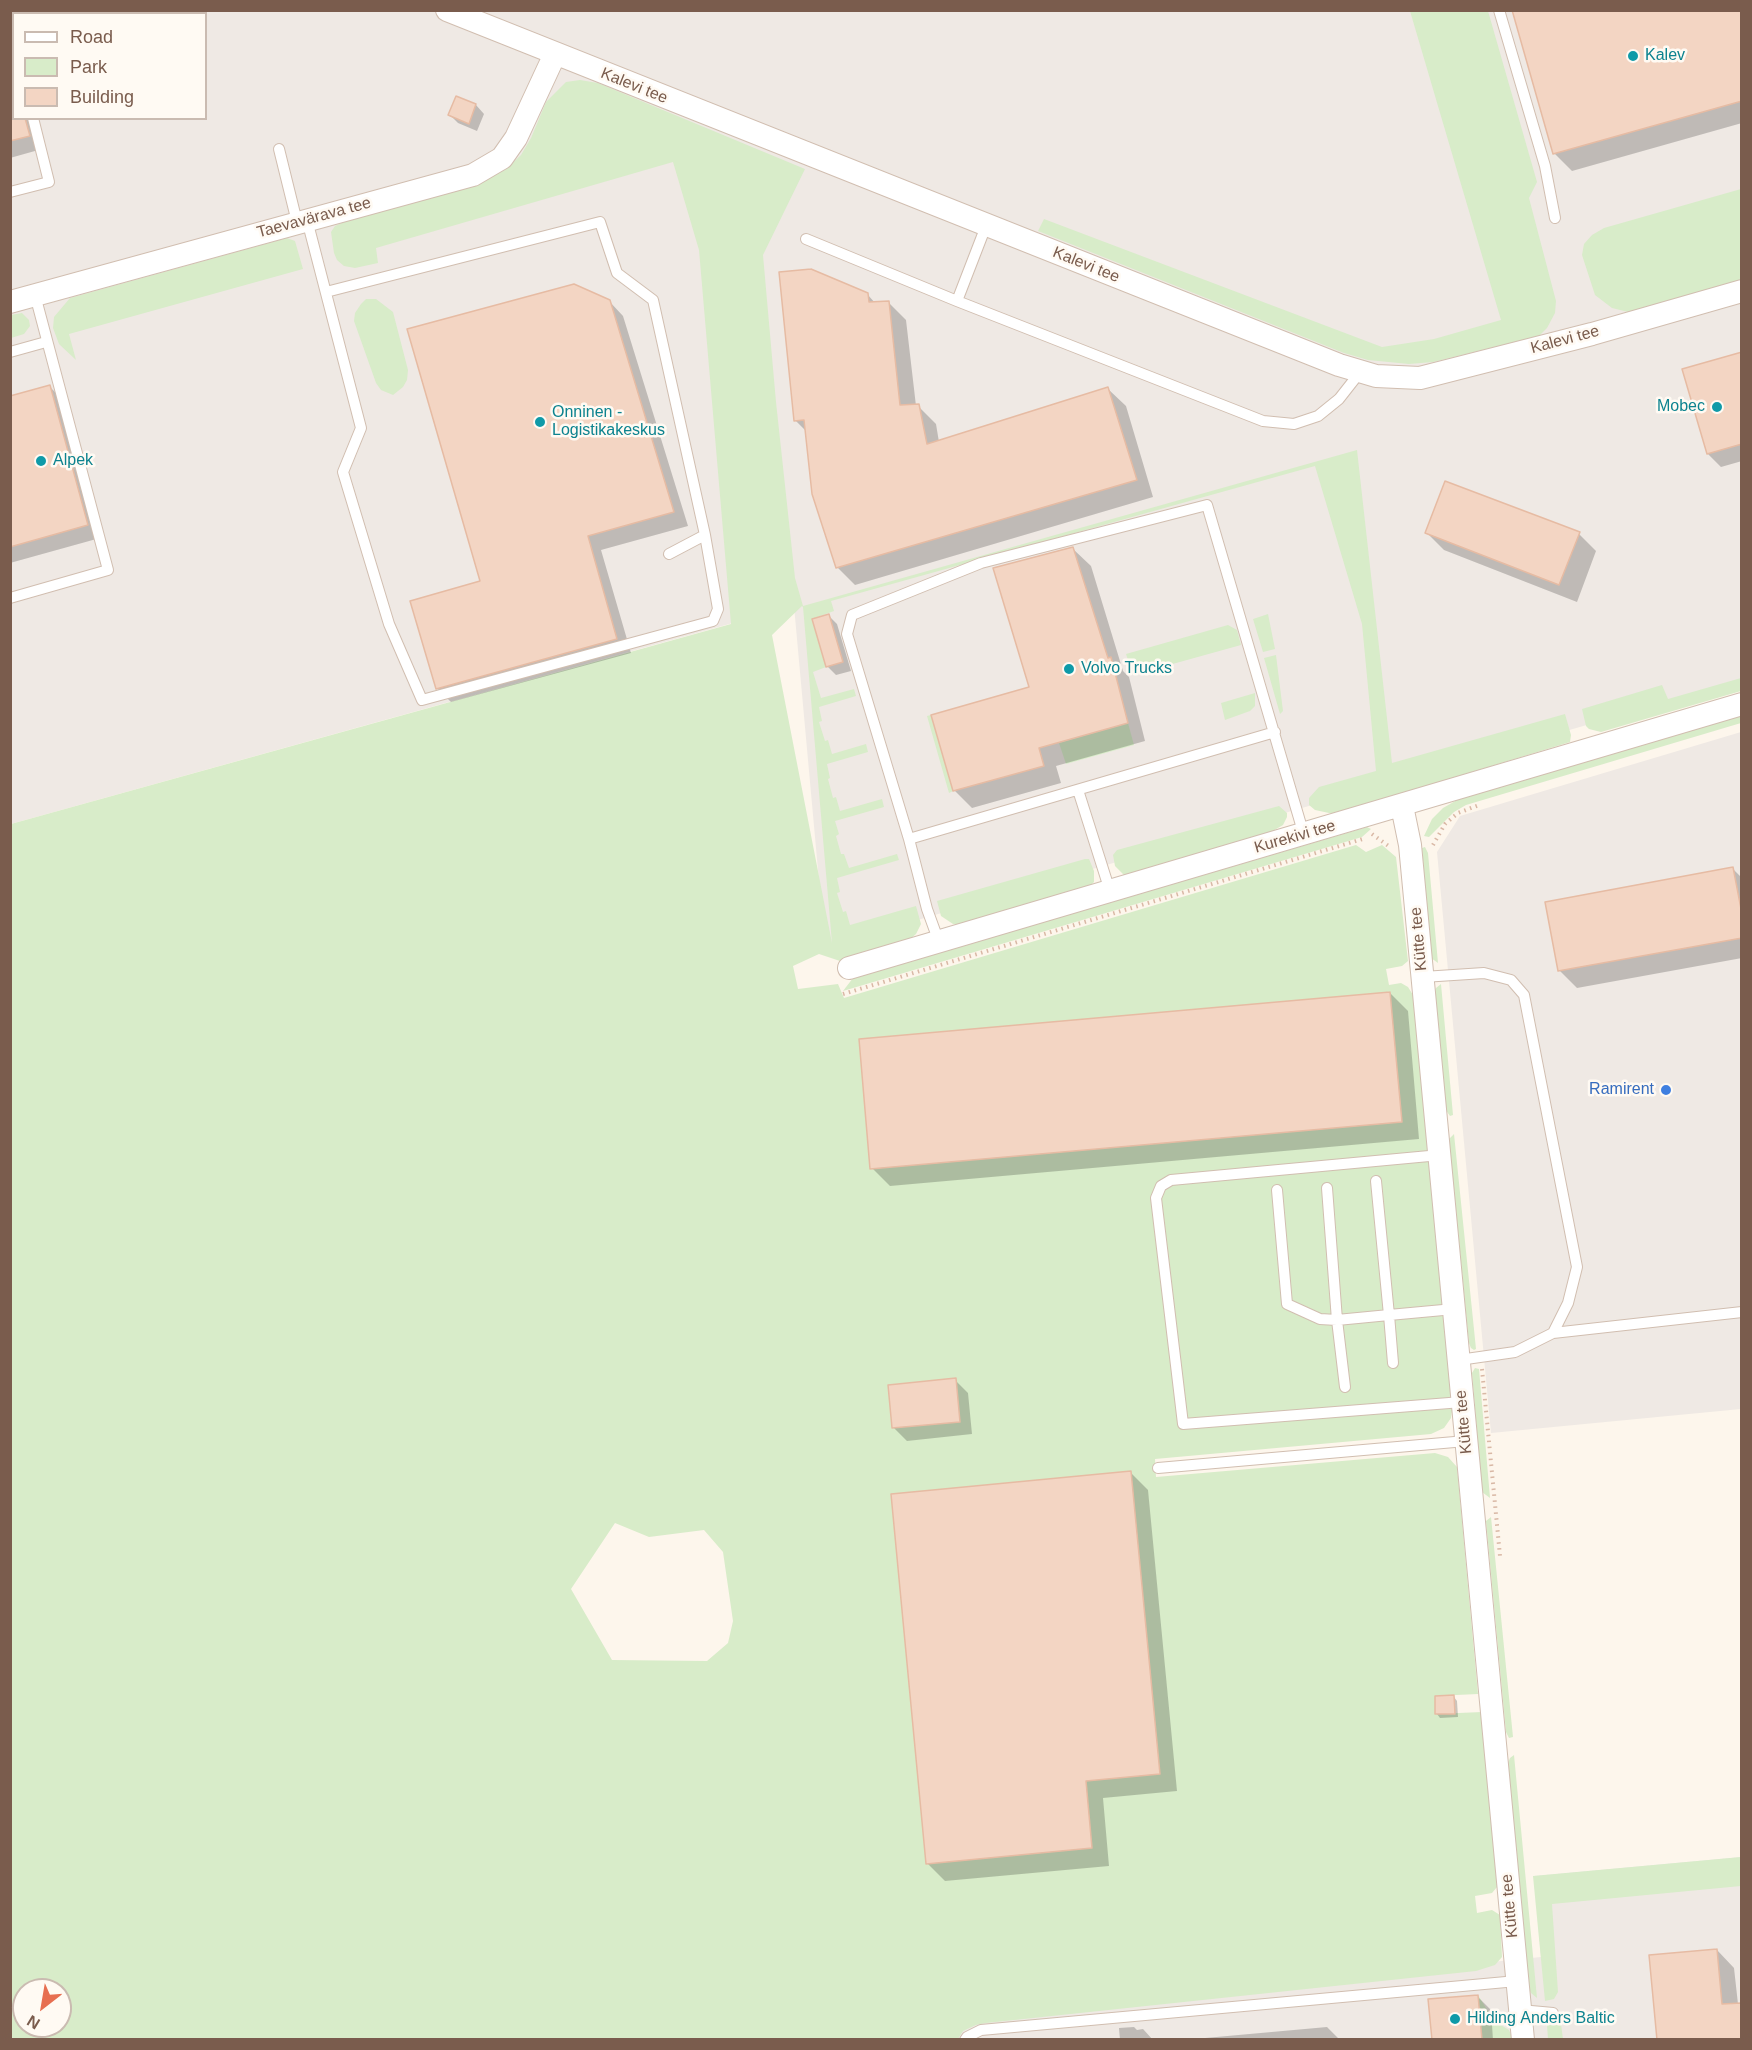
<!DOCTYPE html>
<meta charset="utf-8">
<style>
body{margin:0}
#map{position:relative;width:1752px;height:2050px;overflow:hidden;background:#fdf6ec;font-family:Helvetica,sans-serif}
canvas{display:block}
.frame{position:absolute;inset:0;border:12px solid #7a5c4d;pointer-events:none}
.legend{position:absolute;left:12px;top:12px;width:195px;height:108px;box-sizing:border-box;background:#fffaf3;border:2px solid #cabbb1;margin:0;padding:8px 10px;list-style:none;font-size:18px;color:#7a5c4d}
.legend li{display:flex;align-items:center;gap:12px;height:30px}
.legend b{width:30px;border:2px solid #cabbb1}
.north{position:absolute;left:12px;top:1978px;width:60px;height:60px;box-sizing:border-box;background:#fffaf3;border:2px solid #cabbb1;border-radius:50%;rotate:211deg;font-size:16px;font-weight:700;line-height:24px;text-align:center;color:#7a5c4d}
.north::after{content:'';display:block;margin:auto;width:21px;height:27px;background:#e76f51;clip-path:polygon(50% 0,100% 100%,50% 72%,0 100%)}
</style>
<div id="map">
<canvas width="1752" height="2050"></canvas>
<div class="frame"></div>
<ul class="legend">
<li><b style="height:8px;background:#fff"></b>Road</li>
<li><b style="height:16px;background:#d8ecc9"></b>Park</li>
<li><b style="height:16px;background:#f3d5c3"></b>Building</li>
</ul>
<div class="north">N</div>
</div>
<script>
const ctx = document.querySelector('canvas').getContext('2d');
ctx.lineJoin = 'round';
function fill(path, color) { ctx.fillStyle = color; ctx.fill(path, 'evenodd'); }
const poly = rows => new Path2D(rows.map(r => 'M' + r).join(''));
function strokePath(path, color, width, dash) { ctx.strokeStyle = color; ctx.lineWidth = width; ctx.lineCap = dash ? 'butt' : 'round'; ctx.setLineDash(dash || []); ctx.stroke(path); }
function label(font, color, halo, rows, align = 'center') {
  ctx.font = font + ' Helvetica,sans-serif'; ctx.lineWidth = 5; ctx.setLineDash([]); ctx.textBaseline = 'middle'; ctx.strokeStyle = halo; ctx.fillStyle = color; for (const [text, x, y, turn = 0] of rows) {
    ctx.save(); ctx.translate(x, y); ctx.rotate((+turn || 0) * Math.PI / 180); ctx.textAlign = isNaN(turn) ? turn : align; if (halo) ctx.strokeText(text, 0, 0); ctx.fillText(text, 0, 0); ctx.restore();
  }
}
fill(poly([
 [11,11,1741,11,1741,680,825,947,794,606,11,824],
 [14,14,206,14,206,118,14,118],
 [1741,732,1741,1409,1491,1433,1437,852,1460,816],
 [1741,1857,1741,2039,949,2040,946,2017,1541,1957,1534,1876]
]), '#efe9e4');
fill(poly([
 [1410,11,1488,11,1537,182,1529,198,1556,301,1555,313,1547,328,1539,336,1433,362,1409,364,1368,360,1344,353,1038,231,1044,219,1382,347,1434,339,1501,320],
 [580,80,598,83,805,169,763,255,776,402,795,578,803,606,1357,450,1392,763,1565,714,1571,735,1570,742,1338,813,1329,813,1315,810,1309,805,1309,798,1319,787,1376,771,1362,624,1315,466,831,601,834,611,812,619,826,667,813,672,821,698,854,689,856,696,819,707,822,721,819,722,825,741,828,740,832,754,866,744,868,752,827,764,830,778,828,779,833,798,836,797,840,811,882,799,884,807,835,821,839,834,836,836,841,854,844,854,849,868,897,854,899,860,837,878,840,892,837,893,843,912,846,911,850,925,916,906,921,924,916,934,908,941,840,961,819,954,793,966,798,989,838,984,844,998,1356,845,1366,852,1382,845,1396,857,1408,961,1402,966,1386,969,1389,985,1401,983,1408,987,1413,995,1453,1404,1451,1418,1444,1428,1431,1434,1155,1459,1156,1477,1435,1453,1448,1457,1457,1467,1478,1694,1435,1696,1435,1714,1482,1712,1497,1887,1492,1893,1475,1896,1477,1913,1492,1910,1500,1915,1502,1957,1495,1965,1476,1971,986,2023,976,2025,963,2031,958,2039,11,2040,11,824,731,624,699,250,673,162,376,248,378,263,355,268,344,266,337,260,334,253,331,232,335,226,344,222,471,186,505,170,521,155,531,138,546,102,566,82],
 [802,606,803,607,832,943,772,635],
 [615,1523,649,1537,704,1530,723,1552,733,1621,728,1643,707,1661,612,1660,571,1589],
 [24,1990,60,1990,60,2026,24,2026],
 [1741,189,1741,280,1628,312,1612,308,1595,295,1582,255,1584,244,1592,235,1604,228],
 [287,238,295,241,303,269,69,334,76,360,59,344,53,328,54,317,70,298],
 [366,299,376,299,393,312,408,370,407,380,403,387,393,395,381,390,376,383,354,321,355,313,361,304],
 [22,313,29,320,30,326,24,334,11,338,11,315],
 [1268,614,1275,649,1263,652,1253,619],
 [1228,625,1237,630,1241,645,1133,675,1126,654],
 [1276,655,1283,711,1280,714,1264,658],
 [1741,678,1741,691,1601,732,1589,729,1586,726,1582,709,1662,685,1668,699],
 [1255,693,1255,706,1250,711,1225,720,1221,703],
 [931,715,953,791,949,793,927,716],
 [1741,715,1741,723,1466,805,1454,812,1429,837,1424,836,1432,819,1443,808,1457,800],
 [1128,723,1134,745,1066,764,1059,743],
 [1279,806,1287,813,1287,817,1283,825,1271,832,1124,875,1115,866,1113,855,1117,850],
 [1367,827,1371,829,1362,837,843,991,853,978],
 [1425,847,1428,853,1438,963,1431,958,1422,848],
 [1085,859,1089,859,1094,871,1094,882,1090,886,963,925,953,924,941,916,937,901],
 [1441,984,1453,1115,1450,1116,1445,1109,1434,994,1436,988],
 [1454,1134,1476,1349,1474,1350,1471,1348,1469,1343,1449,1139],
 [1475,1368,1479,1369,1490,1498,1482,1492,1472,1373],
 [1491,1517,1513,1737,1509,1738,1506,1732,1486,1521],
 [1514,1755,1537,1998,1531,1993,1528,1986,1508,1763,1510,1758],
 [1741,1857,1741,1886,1552,1904,1558,1992,1554,1999,1545,2001,1533,1876],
 [1478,1995,1494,2021,1509,2030,1513,2039,1482,2039],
 [1561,2024,1563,2039,1548,2039,1547,2025]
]), '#d8ecc9');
fill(poly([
 [1742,10,1742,123,1572,171,1554,153],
 [10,42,14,47,14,118,33,118,42,149,10,158],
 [476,105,484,114,477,131,458,123,450,115],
 [867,294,876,304,889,303,906,320,916,406,918,406,936,424,939,442,1108,389,1126,406,1153,497,855,585,837,567,807,432,795,420],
 [609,301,623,316,688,526,601,550,631,653,451,702,437,688,482,582],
 [1742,354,1742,461,1721,467,1708,454],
 [50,387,63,400,100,538,10,563,10,398],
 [1427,533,1579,534,1596,551,1577,602,1444,550],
 [1073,549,1091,566,1123,671,1129,677,1145,741,1056,766,1061,783,972,808,955,791,933,716,1031,688],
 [828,615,837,624,851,671,836,675,828,667,814,620],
 [1733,869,1742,878,1742,958,1577,988,1559,970],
 [1390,993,1408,1011,1419,1139,890,1186,872,1168],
 [955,1380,968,1393,972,1434,907,1441,894,1428],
 [1130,1472,1148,1490,1177,1791,1103,1798,1109,1866,945,1881,928,1864],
 [1454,1697,1457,1701,1458,1717,1440,1718,1437,1714],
 [1717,1950,1734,1968,1738,2004,1658,2040],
 [1477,1996,1491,2010,1493,2040,1433,2040],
 [1134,2027,1137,2030,1143,2029,1153,2040,1120,2040,1119,2028],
 [1327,2027,1340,2040,1183,2040]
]), '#0003');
const building = poly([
 [1512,10,1742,10,1742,101,1553,154,1512,10],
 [456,96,476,104,469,124,448,115,456,96],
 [10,118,25,118,30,136,10,141,10,118],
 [811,269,868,293,869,302,889,301,900,405,919,404,927,444,1108,387,1137,480,836,568,812,494,804,420,794,421,779,272,811,269],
 [574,284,610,300,674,512,588,536,617,639,436,689,410,601,480,581,407,329,574,284],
 [1742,352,1742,444,1707,454,1682,369,1742,352],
 [50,385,88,525,10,547,10,396,50,385],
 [1445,481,1580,532,1559,585,1425,533,1445,481],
 [1073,547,1108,658,1111,657,1128,723,1039,748,1044,766,953,791,931,715,1029,687,993,568,1073,547],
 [829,614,843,662,826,667,812,619,829,614],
 [1733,867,1742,914,1742,938,1558,971,1545,902,1733,867],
 [1390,992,1402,1122,870,1169,859,1039,1390,992],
 [956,1378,960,1422,892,1428,888,1385,956,1378],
 [1131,1471,1160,1774,1086,1781,1092,1848,926,1864,891,1494,1131,1471],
 [1454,1695,1455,1714,1435,1714,1435,1696,1454,1695],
 [1717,1949,1722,2004,1742,2003,1742,2040,1657,2040,1649,1955,1717,1949],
 [1478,1995,1482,2040,1432,2040,1428,1999,1478,1995]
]);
fill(building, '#f3d5c3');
strokePath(building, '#e6bba3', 1.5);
const service = poly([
 [1499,10,1545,166,1555,218],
 [10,29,14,41],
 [279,149,297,222],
 [10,192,49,182,33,118],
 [307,220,361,428,343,472,389,624,422,700,713,621,718,609,705,535],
 [806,239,957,301,1263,421,1294,424,1318,416,1339,399,1361,371],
 [326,292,600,222,617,273,653,300,705,535,669,554],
 [957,301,986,226],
 [10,352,46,342],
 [10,598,108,570,35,295],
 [1078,790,1110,891],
 [909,839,1275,732],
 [939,942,927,909,909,839,847,634,852,615,981,563,1207,505,1304,835],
 [1423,977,1484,973,1511,980,1524,995,1577,1267,1568,1303,1553,1333],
 [1440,1155,1171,1180,1161,1186,1156,1198,1183,1424,1462,1402],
 [1376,1181,1389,1315,1454,1309],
 [1327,1188,1337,1320,1389,1315,1393,1363],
 [1277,1190,1287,1304,1320,1319,1337,1320,1345,1387],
 [1459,1360,1515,1352,1553,1333,1742,1312],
 [1158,1468,1466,1441],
 [1520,2010,1553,2013],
 [965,2040,967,2037,981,2030,1517,1981]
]);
const minor = poly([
 [447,10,1339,365,1376,376,1420,378,1592,334,1742,291],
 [10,302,473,175,502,158,516,138,555,54],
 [1402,806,1410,845,1523,2040],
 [849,968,1742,704]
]);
strokePath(service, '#d1beb0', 12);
strokePath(minor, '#d1beb0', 24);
strokePath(poly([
 [1372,834,1390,847],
 [1433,845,1445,824,1458,813,1479,805],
 [843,994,1366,838],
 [1482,1369,1500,1556]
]), '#d9b8a5', 4, [1.5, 4.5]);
strokePath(service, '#fff', 10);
strokePath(minor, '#fff', 22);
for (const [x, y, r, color] of [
 [1633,56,6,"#0f9aa8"],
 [1717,407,6,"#0f9aa8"],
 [540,422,6,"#0f9aa8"],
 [41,461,6,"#0f9aa8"],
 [1069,669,6,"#0f9aa8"],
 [1666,1090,6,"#3f7fe0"],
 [1455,2019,6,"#0f9aa8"]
]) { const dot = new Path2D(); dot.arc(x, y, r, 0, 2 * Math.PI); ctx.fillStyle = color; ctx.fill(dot); strokePath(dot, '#fffaf3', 2); }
label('16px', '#0d838f', '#fffaf3', [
 ["Kalev",1645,56],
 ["Mobec",1705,407,"right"],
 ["Onninen -",552,413],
 ["Logistikakeskus",552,431],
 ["Alpek",53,461],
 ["Volvo Trucks",1081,669],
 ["Hilding Anders Baltic",1467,2019]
], 'left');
label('16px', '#7a5c4d', '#fffaf3', [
 ["Kalevi tee",634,86,22],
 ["Taevavärava tee",314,218,-15],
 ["Kalevi tee",1086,265,22],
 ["Kalevi tee",1565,340,-15],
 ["Kurekivi tee",1295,837,-16],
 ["Kütte tee",1419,939,-95],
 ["Kütte tee",1464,1422,-95],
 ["Kütte tee",1510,1906,-95]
]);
label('16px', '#366cbe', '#fffaf3', [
 ["Ramirent",1654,1090]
], 'right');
</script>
